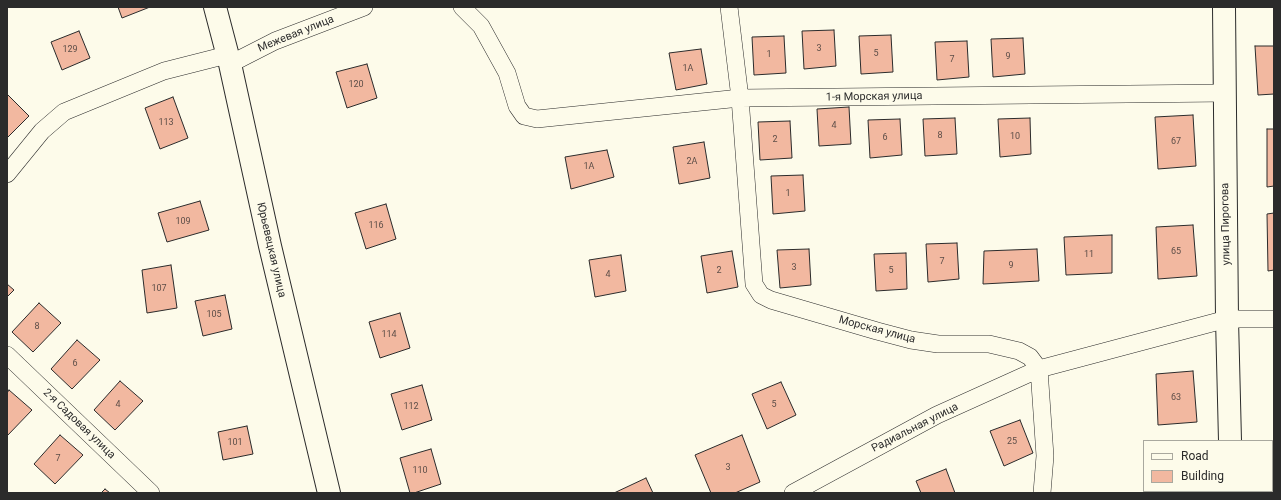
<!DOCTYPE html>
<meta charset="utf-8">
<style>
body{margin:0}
#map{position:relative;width:1281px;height:500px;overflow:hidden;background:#fdfbea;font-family:Roboto,sans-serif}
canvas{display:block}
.frame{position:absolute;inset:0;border:8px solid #2b2b2b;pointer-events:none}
.legend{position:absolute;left:1143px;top:440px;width:130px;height:52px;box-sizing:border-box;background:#fdfbea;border:1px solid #a9a89e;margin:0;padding:5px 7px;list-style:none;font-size:12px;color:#2b2b2b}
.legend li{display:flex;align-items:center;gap:8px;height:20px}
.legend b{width:20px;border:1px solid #a9a89e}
</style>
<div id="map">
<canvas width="1281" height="500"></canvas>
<div class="frame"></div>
<ul class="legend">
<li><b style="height:5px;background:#fdfbea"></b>Road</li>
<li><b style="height:11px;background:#f2b8a0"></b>Building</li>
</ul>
</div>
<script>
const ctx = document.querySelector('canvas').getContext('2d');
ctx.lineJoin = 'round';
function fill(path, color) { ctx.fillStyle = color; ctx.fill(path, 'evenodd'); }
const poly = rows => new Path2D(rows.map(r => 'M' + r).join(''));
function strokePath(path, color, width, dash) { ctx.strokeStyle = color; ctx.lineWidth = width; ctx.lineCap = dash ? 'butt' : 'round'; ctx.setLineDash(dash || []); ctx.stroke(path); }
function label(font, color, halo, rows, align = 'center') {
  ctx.font = font + ' Roboto,sans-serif'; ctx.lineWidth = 3; ctx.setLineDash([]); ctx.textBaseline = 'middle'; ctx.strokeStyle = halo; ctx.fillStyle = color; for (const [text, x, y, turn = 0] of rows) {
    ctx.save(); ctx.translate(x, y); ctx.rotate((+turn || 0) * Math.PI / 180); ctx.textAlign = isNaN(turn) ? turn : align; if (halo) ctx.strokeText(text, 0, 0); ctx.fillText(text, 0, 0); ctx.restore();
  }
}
const building = poly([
 [118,7,150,7,122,18,118,7],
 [834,30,836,66,804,69,802,31,834,30],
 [79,31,90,58,62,70,51,42,79,31],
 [891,35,893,72,861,74,859,36,891,35],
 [784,36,786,73,754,75,752,37,784,36],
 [1023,38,1025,74,993,77,991,39,1023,38],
 [967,41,969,77,937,80,935,42,967,41],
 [1255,46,1274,46,1274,94,1258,95,1255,46],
 [701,49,707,84,676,90,669,53,701,49],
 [367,64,377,98,347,108,336,72,367,64],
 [7,94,29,116,8,137,7,137,7,94],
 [173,97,188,138,160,149,145,108,173,97],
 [849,107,851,144,819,146,817,109,849,107],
 [1193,115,1196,166,1158,169,1155,117,1193,115],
 [955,118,957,154,925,156,923,119,955,118],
 [1030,118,1031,154,1000,157,998,119,1030,118],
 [900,119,902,155,870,158,868,120,900,119],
 [790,121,792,158,760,160,758,122,790,121],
 [1267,129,1274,129,1274,186,1267,187,1267,129],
 [704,142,710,178,679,184,673,147,704,142],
 [607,150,614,177,571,189,565,157,607,150],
 [803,175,805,211,773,214,771,176,803,175],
 [200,201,209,230,167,242,158,213,200,201],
 [386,204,396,239,366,249,355,213,386,204],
 [1274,213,1274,270,1268,271,1267,214,1274,213],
 [1193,225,1197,276,1158,279,1156,227,1193,225],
 [1112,235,1112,273,1066,275,1064,237,1112,235],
 [957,243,959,279,928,282,926,244,957,243],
 [809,249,811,285,780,288,777,250,809,249],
 [1037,249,1039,281,983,284,984,251,1037,249],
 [732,251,738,287,707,293,701,256,732,251],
 [906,253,907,289,876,291,874,254,906,253],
 [621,255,626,291,595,297,589,260,621,255],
 [171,265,177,308,147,313,142,270,171,265],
 [7,284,14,290,7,297,7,284],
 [225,295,232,329,203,336,195,301,225,295],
 [39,303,61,323,33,352,12,332,39,303],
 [400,313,410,348,380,358,369,322,400,313],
 [77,340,100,360,72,389,51,369,77,340],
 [1193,371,1197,422,1158,425,1156,374,1193,371],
 [120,381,143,401,115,430,94,410,120,381],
 [781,382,796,415,767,429,752,394,781,382],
 [422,385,432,420,402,430,391,394,422,385],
 [9,390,32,410,7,436,7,393,9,390],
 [1020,420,1033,453,1004,466,990,431,1020,420],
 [247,426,253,454,223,460,218,432,247,426],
 [60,435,83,455,55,484,34,464,60,435],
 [742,435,760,482,735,493,711,493,695,455,742,435],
 [431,449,441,484,414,493,410,493,400,458,431,449],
 [946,469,955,493,921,493,916,481,946,469],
 [646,478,653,493,614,493,646,478],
 [105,489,110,493,101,493,105,489],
 [1161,491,1199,491,1199,493,1161,493,1161,491]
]);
fill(building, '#f2b8a0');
strokePath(building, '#2b2b2b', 1);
const street = poly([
 [462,7,481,26,507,73,517,106,524,116,537,119,740,98,1225,93],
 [729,7,740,98,754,284,761,295,771,300,877,331,911,340,938,344,989,344,1019,351,1030,357,1039,369],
 [230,64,275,41,364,7],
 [7,174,42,131,64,112,164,71,227,55],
 [7,355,151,493],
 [1039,369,1045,456,1042,493],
 [793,493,937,415,1039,369,1227,319,1274,319]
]);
const secondary = poly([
 [215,7,230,64,270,246,329,493],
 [1224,7,1227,319,1230,441],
 [1231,491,1231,493]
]);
strokePath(street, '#2b2b2b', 18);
strokePath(secondary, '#2b2b2b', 24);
strokePath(street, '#fdfbea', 17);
strokePath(secondary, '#fdfbea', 22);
label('9px', '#5d4e48', null, [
 ["3",819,49],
 ["129",70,50],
 ["5",876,54],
 ["1",769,55],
 ["9",1008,57],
 ["7",952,60],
 ["1А",688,69],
 ["120",356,85],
 ["113",166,123],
 ["4",834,126],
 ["8",940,136],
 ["10",1015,137],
 ["6",885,138],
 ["2",775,140],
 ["67",1176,142],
 ["2А",692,162],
 ["1А",589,167],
 ["1",788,194],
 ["109",183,222],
 ["116",376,226],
 ["65",1176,252],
 ["11",1089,255],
 ["7",942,262],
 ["9",1011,266],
 ["3",794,268],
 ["2",719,271],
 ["5",891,271],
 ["4",608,275],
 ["107",159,289],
 ["105",214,315],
 ["8",37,327],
 ["114",389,335],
 ["6",75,364],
 ["63",1176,398],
 ["4",118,405],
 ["5",774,405],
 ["112",411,407],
 ["25",1012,442],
 ["101",235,443],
 ["7",58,459],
 ["3",728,468],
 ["110",420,471]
]);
label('11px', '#2b2b2b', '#fdfbea', [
 ["Межевая улица",296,34,-22],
 ["1-я Морская улица",874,97,-1],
 ["улица Пирогова",1226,224,-91],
 ["Юрьевецкая улица",271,250,77],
 ["Морская улица",877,330,15],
 ["2-я Садовая улица",79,424,44],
 ["Радиальная улица",915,428,-27]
]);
</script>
